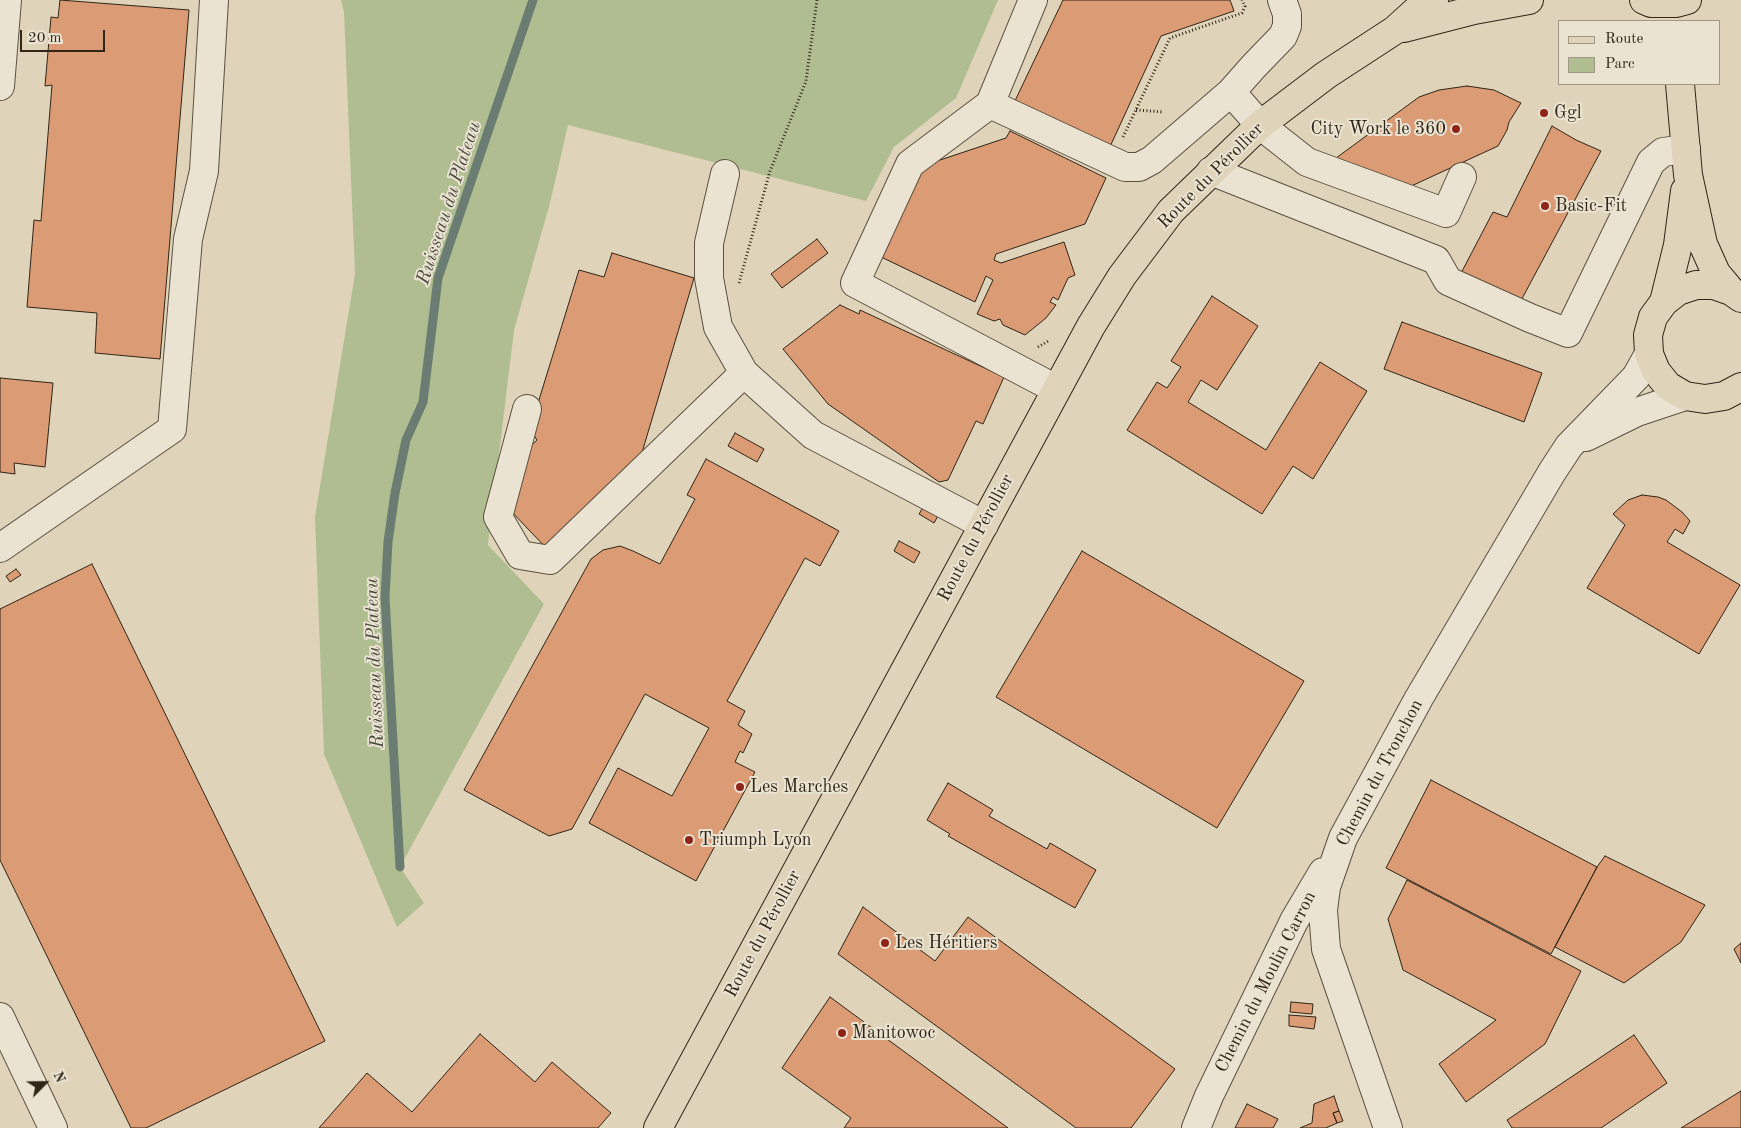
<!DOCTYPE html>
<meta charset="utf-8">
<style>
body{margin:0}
#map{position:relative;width:1741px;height:1128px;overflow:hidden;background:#dfd4b9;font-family:"Old Standard TT",serif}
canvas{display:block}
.legend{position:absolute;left:1558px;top:20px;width:162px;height:65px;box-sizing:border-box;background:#eae3d2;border:1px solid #a09787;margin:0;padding:6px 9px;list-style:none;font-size:15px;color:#302517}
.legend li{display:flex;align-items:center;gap:10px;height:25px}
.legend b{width:25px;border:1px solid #a09787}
.north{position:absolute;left:20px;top:1058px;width:50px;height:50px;-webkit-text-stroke:4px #eae3d2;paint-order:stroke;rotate:67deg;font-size:14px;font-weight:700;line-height:20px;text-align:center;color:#302517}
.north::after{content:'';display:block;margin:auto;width:18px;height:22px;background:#302517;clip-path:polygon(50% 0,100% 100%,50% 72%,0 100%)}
.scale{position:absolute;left:20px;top:30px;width:85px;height:22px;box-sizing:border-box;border:2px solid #302517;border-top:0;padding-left:6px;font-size:15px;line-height:18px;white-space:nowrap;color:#302517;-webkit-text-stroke:4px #eae3d2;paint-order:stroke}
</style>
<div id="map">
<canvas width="1741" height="1128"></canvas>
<ul class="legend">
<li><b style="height:6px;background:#dfd4b9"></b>Route</li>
<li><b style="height:14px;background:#afbd91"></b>Parc</li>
</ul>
<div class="north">N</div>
<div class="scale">20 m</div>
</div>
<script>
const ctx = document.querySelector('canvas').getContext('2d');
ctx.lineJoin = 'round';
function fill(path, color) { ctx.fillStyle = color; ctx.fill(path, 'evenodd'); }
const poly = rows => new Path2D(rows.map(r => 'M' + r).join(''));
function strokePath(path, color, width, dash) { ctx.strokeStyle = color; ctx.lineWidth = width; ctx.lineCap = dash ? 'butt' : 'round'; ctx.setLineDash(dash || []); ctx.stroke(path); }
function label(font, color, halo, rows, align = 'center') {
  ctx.font = font + ' "Old Standard TT",serif'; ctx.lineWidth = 4; ctx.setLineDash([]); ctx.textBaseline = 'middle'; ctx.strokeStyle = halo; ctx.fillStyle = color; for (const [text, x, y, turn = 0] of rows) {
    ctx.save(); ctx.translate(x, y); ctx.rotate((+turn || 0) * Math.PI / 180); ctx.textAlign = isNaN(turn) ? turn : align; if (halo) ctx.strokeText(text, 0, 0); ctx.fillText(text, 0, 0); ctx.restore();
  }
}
fill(poly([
 [341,0,998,0,956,98,894,147,866,201,568,125,550,203,514,330,488,545,544,604,400,867,424,903,397,927,324,754,315,517,355,274,344,12]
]), '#afbd91');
strokePath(poly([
 [400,867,385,597,388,542,395,493,406,440,423,402,438,278,533,0]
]), '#6b7d72', 9);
const building = poly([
 [60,0,189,10,160,359,95,353,97,313,27,307,34,220,41,221,52,85,45,86,51,17,58,18,60,0],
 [1063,0,1230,0,1234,11,1161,36,1108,151,1013,105,1063,0],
 [1467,86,1494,90,1521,103,1509,122,1507,130,1498,146,1394,194,1328,164,1419,97,1439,90,1467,86],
 [1552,126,1576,140,1601,151,1517,308,1459,277,1493,212,1507,217,1552,126],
 [1010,131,1106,178,1085,224,996,254,994,260,1001,263,1064,242,1075,275,1068,278,1058,300,1053,297,1050,302,1056,305,1046,318,1025,335,1003,325,1000,319,994,321,977,314,993,280,986,276,975,302,879,256,919,167,1006,138,1010,131],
 [817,239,828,253,782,288,771,274,817,239],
 [612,253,694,278,638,466,549,551,509,509,521,455,537,440,530,429,579,270,604,277,612,253],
 [1212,296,1258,326,1217,390,1201,380,1188,402,1266,450,1320,362,1367,391,1313,479,1293,466,1262,514,1127,430,1157,382,1167,388,1181,367,1171,361,1212,296],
 [840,305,859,314,860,310,1004,377,983,424,976,421,948,480,939,482,828,404,783,349,840,305],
 [1402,322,1542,373,1524,422,1384,369,1402,322],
 [0,378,53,383,45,467,14,463,15,474,0,472,0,378],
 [735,433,764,449,757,462,728,446,735,433],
 [706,459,839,531,820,566,805,558,727,701,745,711,738,725,752,734,743,753,740,751,735,762,755,772,696,881,589,823,618,768,672,796,709,728,645,694,572,829,549,836,464,790,591,559,603,550,620,546,633,551,660,564,695,499,687,495,706,459],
 [1642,495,1658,497,1666,500,1682,512,1690,521,1683,534,1675,529,1667,542,1740,585,1699,654,1587,588,1625,525,1613,514,1628,500,1642,495],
 [924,506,939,514,934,523,919,514,924,506],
 [899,541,920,552,914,563,894,551,899,541],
 [1082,551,1304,681,1217,828,996,697,1082,551],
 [92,564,325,1041,146,1128,131,1128,0,860,0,609,92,564],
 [16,569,21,575,10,582,6,576,16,569],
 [1431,780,1597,867,1551,954,1386,868,1431,780],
 [948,783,993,810,989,816,1047,849,1050,843,1096,870,1075,908,948,836,950,834,927,820,948,783],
 [1605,856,1705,905,1681,942,1624,983,1555,947,1597,867,1605,856],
 [1407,880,1581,971,1545,1044,1466,1102,1439,1064,1496,1020,1403,970,1388,919,1407,880],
 [863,907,935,961,968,917,1175,1069,1131,1128,1076,1128,838,954,863,907],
 [1741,943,1741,963,1734,949,1741,943],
 [830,997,1008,1128,844,1128,851,1118,782,1068,830,997],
 [1291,1002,1313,1004,1312,1014,1290,1012,1291,1002],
 [1289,1015,1316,1017,1314,1029,1289,1026,1289,1015],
 [480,1034,535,1082,552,1062,611,1113,598,1128,319,1128,367,1073,412,1112,480,1034],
 [1634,1035,1667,1083,1601,1128,1512,1128,1507,1120,1634,1035],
 [1741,1091,1741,1128,1681,1128,1741,1091],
 [1334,1096,1339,1111,1333,1113,1337,1123,1326,1128,1300,1128,1312,1123,1314,1104,1334,1096],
 [1247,1104,1278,1119,1273,1128,1235,1128,1247,1104],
 [1339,1111,1343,1121,1337,1123,1333,1113,1339,1111]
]);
fill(building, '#db9b75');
strokePath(building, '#302517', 1);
const minor = poly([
 [1033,0,990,104,1125,167,1139,167,1152,160,1231,92,1254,66,1283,36,1287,26,1287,14,1282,0],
 [0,86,7,0],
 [1231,92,1260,125,1307,162,1446,213,1462,177],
 [990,104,910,164,855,283,1056,389],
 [1211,171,1436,260,1448,281,1530,318,1568,333,1651,162,1663,152,1686,149],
 [725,174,709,243,709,278,718,327,744,373,813,435,984,525],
 [527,409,498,517,520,555,550,560,744,373],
 [1586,437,1637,412,1685,396],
 [0,548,172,429,188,239,204,171,214,0],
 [0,1017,53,1128],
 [1196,1128,1209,1096,1294,921,1323,872],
 [1388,1128,1326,949,1323,910,1326,887,1343,838,1419,698,1552,472,1569,446,1636,377,1649,354]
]);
const major = poly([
 [1644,0,1651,3,1676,3,1687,0],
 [1404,28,1474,10,1529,0],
 [1680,84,1688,175,1703,244,1716,273,1731,291],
 [1741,298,1731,291,1714,285,1696,285,1678,291,1664,302,1653,317,1648,335,1649,354,1656,371,1668,386,1685,396,1705,399,1724,396,1741,387],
 [1664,302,1678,245,1685,191],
 [658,1128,1091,326,1122,276,1171,211,1260,125,1326,75,1395,30,1416,11,1434,0]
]);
strokePath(minor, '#5c5140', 30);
strokePath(major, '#302517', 30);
strokePath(poly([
 [1136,110,1163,112],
 [1123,137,1170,38,1242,13,1245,6,1242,0],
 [739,283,770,171,806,81,817,0],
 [1038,347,1050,340]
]), '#302517', 3, [1, 2.5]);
strokePath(minor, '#eae3d2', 28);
strokePath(major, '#dfd4b9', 28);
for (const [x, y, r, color] of [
 [1544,113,5,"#8f2418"],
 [1456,129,5,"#8f2418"],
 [1545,206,5,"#8f2418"],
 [740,787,5,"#8f2418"],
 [689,840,5,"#8f2418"],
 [885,943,5,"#8f2418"],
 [842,1033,5,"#8f2418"]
]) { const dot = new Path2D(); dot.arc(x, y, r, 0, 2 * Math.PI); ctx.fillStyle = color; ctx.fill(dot); strokePath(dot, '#eae3d2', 2); }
label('18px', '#302517', '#eae3d2', [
 ["Ggl",1554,113],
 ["City Work le 360",1446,129,"right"],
 ["Basic-Fit",1555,206],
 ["Les Marches",750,787],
 ["Triumph Lyon",699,840],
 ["Les Héritiers",895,943],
 ["Manitowoc",852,1033]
], 'left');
label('18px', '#302517', '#eae3d2', [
 ["Route du Pérollier",1211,176,-45],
 ["Route du Pérollier",976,538,-62],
 ["Chemin du Tronchon",1380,773,-62],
 ["Route du Pérollier",763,934,-62],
 ["Chemin du Moulin Carron",1266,982,-63]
]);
label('italic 19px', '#494a3d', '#eae3d2', [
 ["Ruisseau du Plateau",449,203,-72],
 ["Ruisseau du Plateau",375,663,-92]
]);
</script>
